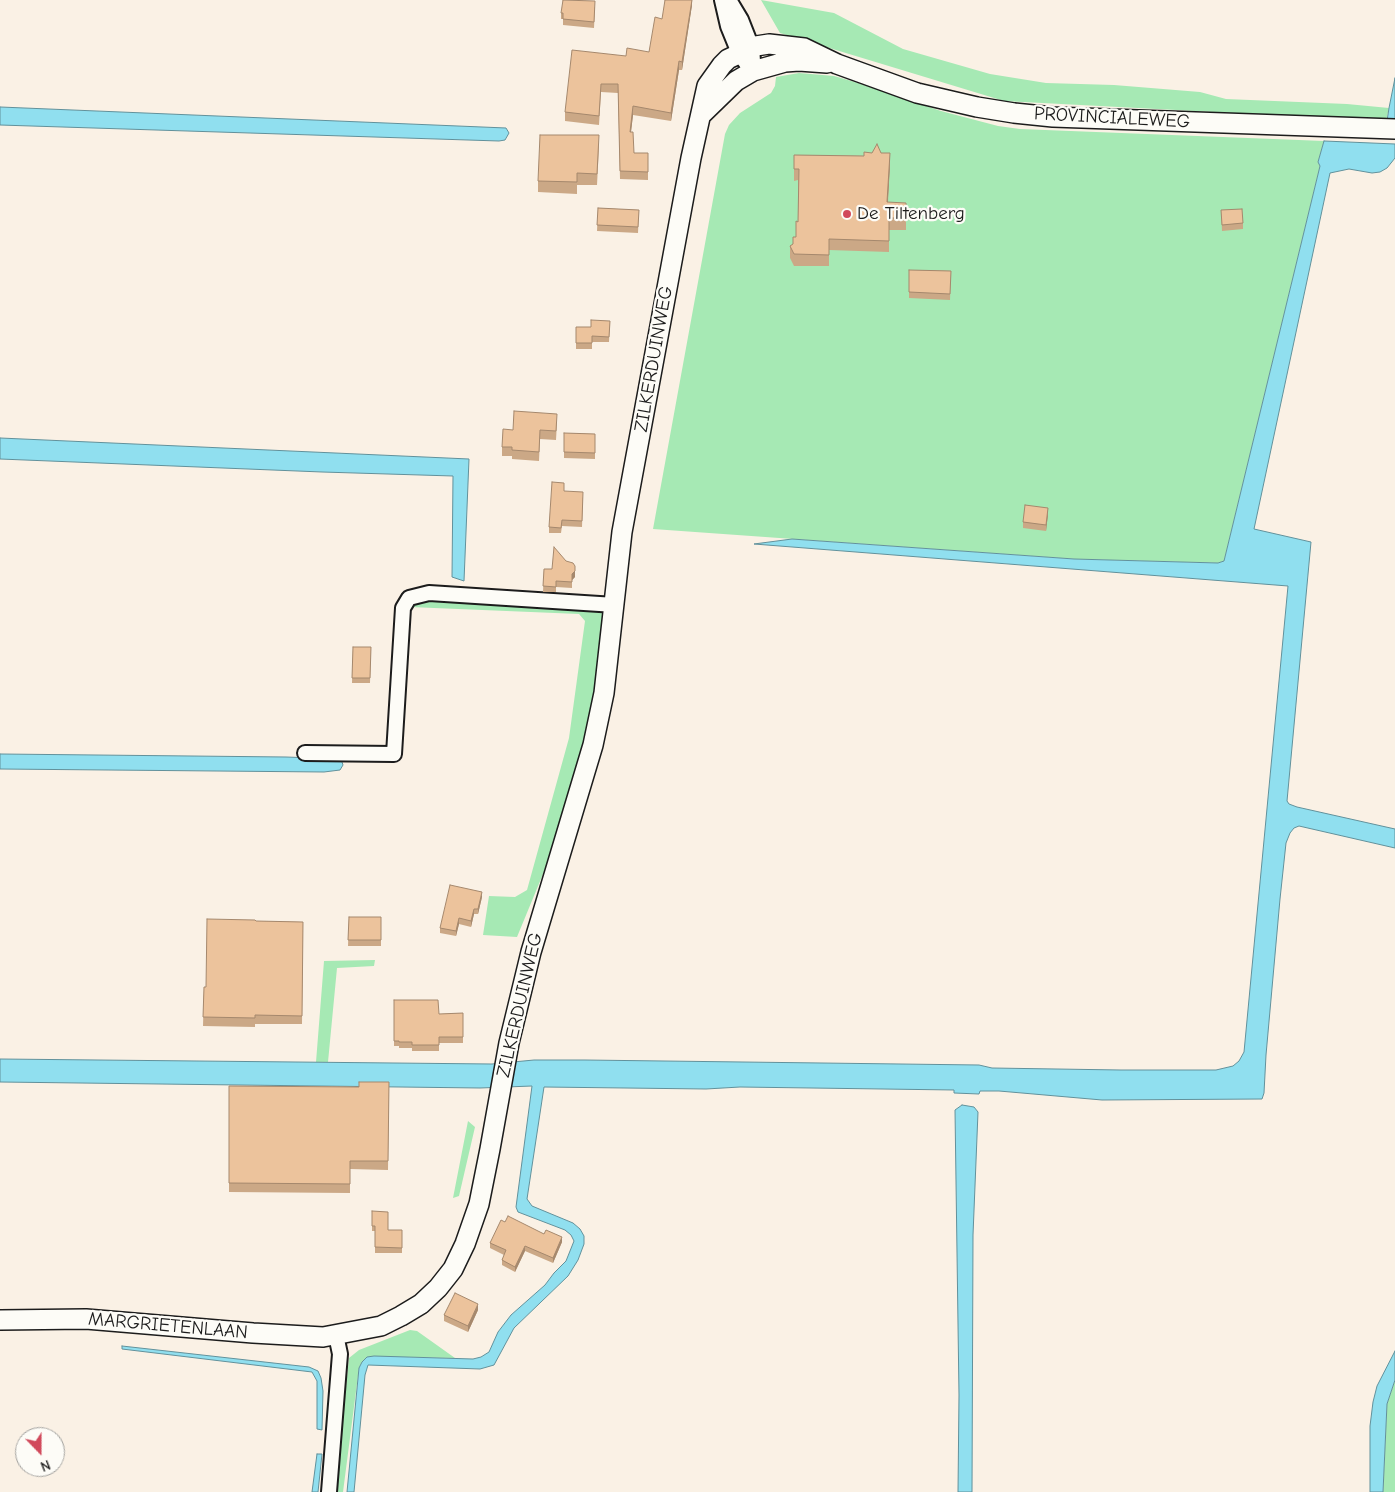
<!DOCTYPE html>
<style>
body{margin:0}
#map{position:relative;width:1395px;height:1492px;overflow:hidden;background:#faf1e5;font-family:"Comic Neue",sans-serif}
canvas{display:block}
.north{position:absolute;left:15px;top:1427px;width:50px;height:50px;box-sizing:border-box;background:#fdfcf7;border:1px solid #a3a29f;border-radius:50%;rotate:158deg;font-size:14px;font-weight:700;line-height:20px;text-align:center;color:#1c1c1c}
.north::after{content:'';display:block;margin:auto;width:18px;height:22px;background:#d1495b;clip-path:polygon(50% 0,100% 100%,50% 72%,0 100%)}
</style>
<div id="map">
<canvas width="1395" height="1492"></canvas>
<div class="north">N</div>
</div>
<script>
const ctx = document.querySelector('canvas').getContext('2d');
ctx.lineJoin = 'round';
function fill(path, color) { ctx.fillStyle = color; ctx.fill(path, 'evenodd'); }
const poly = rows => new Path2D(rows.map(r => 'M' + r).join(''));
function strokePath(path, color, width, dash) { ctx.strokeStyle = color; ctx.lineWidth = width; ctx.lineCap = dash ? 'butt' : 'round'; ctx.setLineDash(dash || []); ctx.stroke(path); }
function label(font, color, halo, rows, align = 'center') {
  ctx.font = font + ' "Comic Neue",sans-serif'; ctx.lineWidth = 4.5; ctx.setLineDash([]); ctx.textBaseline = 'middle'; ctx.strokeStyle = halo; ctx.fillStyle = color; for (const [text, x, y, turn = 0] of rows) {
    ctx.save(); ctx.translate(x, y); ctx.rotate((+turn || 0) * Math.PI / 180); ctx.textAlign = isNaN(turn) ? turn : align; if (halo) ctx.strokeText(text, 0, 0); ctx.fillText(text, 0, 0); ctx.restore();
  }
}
fill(poly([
 [761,0,834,13,903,49,990,74,1046,83,1114,85,1200,92,1226,99,1347,104,1389,108,1386,121,1004,101,780,33],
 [799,73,834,76,855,82,941,111,998,126,1020,129,1324,141,1318,162,1320,166,1224,561,1218,563,1074,559,653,529,725,134,729,125,740,113,771,93,775,86,776,77],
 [419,598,593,607,603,613,595,699,580,758,550,857,517,937,483,935,489,896,515,897,527,890,569,738,585,621,579,614,410,607],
 [375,960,374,966,337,968,328,1062,316,1062,324,961],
 [468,1121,475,1127,459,1196,453,1198],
 [410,1330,417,1331,455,1358,371,1357,362,1362,359,1368,343,1492,335,1492,349,1358,359,1350],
 [1395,1380,1395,1492,1383,1492,1387,1404]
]), '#a6e9b4');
const water = poly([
 [1395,78,1395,121,1387,121,1389,108,1395,78],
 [0,107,506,128,509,133,505,140,499,141,0,125,0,107],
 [1324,141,1395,144,1395,158,1387,168,1380,172,1372,173,1349,169,1330,173,1254,529,1311,542,1287,801,1289,804,1297,807,1395,829,1395,848,1299,826,1294,828,1290,833,1286,843,1280,899,1266,1055,1264,1093,1262,1099,1102,1100,999,1091,980,1091,979,1094,954,1093,954,1090,740,1087,706,1089,544,1087,527,1199,532,1206,573,1223,580,1229,584,1236,584,1244,578,1260,568,1276,514,1328,494,1365,480,1369,368,1365,365,1375,354,1492,347,1492,359,1368,362,1362,367,1357,374,1356,473,1359,481,1357,489,1352,498,1332,511,1315,545,1285,554,1273,566,1261,574,1241,571,1235,565,1230,518,1212,516,1207,532,1086,480,1088,0,1082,0,1059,492,1064,534,1060,585,1060,979,1065,992,1068,1121,1070,1216,1070,1233,1066,1239,1061,1244,1052,1288,586,754,544,792,539,1074,559,1218,563,1224,561,1320,166,1318,162,1324,141],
 [0,438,469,459,464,581,452,577,453,476,322,472,0,459,0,438],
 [0,754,286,757,341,759,343,765,340,770,324,772,0,769,0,754],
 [962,1105,974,1107,978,1112,973,1235,972,1492,958,1492,959,1395,955,1110,962,1105],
 [122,1346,309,1367,318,1371,321,1378,323,1391,322,1430,317,1429,317,1381,312,1372,122,1349,122,1346],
 [1395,1351,1395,1380,1387,1404,1383,1492,1370,1492,1370,1426,1373,1402,1377,1386,1395,1351],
 [317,1454,322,1454,318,1492,312,1492,317,1454]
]);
fill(water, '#90dfef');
strokePath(water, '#62919b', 1);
const minor = poly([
 [305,753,394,754,403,608,409,598,429,593,615,605],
 [329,1492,340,1354,336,1335]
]);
const tertiary = poly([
 [723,0,729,26,740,53,753,71],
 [728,0,740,20,751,48,752,61]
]);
const secondary = poly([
 [701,115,736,81,753,71,785,62,799,61,827,63],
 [0,1320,86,1319,253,1333,323,1337,381,1326,401,1316,421,1304,438,1288,453,1269,465,1244,479,1204,490,1149,509,1043,531,952,593,745,604,693,622,532,691,158,707,86,722,65,728,59,756,46,769,44,804,48,837,64,917,93,977,107,1014,113,1053,117,1395,129]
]);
strokePath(minor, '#1c1c1c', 18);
strokePath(tertiary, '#1c1c1c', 20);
strokePath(secondary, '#1c1c1c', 22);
strokePath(minor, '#fdfcf7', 14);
strokePath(tertiary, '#fdfcf7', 16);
strokePath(secondary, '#fdfcf7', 19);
fill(poly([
 [692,0,692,5,682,70,679,70,671,121,633,115,631,132,634,153,648,153,648,180,620,179,618,93,601,92,599,125,565,121,565,112,626,56,649,52,662,19],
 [595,7,594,28,563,25,563,19,561,19,561,13],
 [599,146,597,185,577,185,577,194,538,192,538,181],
 [881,153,890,164,888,202,906,214,906,230,889,230,889,252,829,250,829,266,794,266,790,258,790,246,793,244,796,237,798,222,798,180,794,181,794,155,864,156],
 [598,208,639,210,638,233,597,231],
 [1221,210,1243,223,1243,229,1222,231],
 [909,270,951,271,950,300,909,298],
 [610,321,609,342,592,342,592,349,576,349,576,327,591,327],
 [557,422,556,440,540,439,539,461,512,459,512,456,502,456,502,447,513,430],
 [564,433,595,434,595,459,564,458],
 [583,497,582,527,562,526,561,533,549,533,549,527],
 [1048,514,1046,531,1023,528,1023,522],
 [544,569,575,577,572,580,572,588,556,587,556,592,543,592],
 [353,647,371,647,370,683,352,683],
 [482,897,478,914,474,914,471,927,459,924,456,936,440,933,440,928],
 [349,917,381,917,381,946,348,946],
 [256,921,303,922,302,1024,255,1024,255,1027,203,1026,204,987,206,987],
 [394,1000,439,1014,463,1013,463,1043,439,1043,439,1051,412,1051,412,1048,399,1048,399,1046,394,1046],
 [389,1082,388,1170,350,1169,350,1193,229,1192,229,1086,359,1087],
 [372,1211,388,1230,402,1230,402,1253,375,1253,375,1231,372,1231],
 [505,1222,544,1234,562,1242,553,1263,525,1251,515,1272,502,1265,502,1260,504,1255,490,1248,490,1243],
 [478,1310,468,1332,444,1321,444,1315]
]), '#cba886');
fill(poly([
 [692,0,692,5,682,70,682,62],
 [679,61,679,70,671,121,671,113],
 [633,106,633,115,630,140,630,132],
 [890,153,890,164,887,214,887,202],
 [1048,508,1048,514,1046,531,1046,525],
 [575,566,575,577,572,580,572,588,572,574],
 [482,892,482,897,478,914,478,909],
 [474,909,474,914,471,927,471,921],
 [459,918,459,924,456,936,456,931],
 [562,1237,562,1242,553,1263,553,1258],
 [525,1246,525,1251,515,1272,515,1267],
 [478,1304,478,1310,468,1332,468,1326]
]), '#a5886d');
const building = poly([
 [563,0,595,1,594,22,563,19,563,13,561,13,563,0],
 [665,0,692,0,682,62,679,61,671,113,633,106,630,132,633,132,634,153,648,153,648,172,620,171,618,84,601,84,599,116,565,112,572,50,626,56,627,48,649,52,655,17,662,19,665,0],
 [540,135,599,135,597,174,577,173,577,182,538,181,540,135],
 [877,144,881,153,890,153,887,202,906,203,906,218,889,218,889,241,829,239,829,255,794,254,790,246,793,244,793,237,796,237,796,221,798,222,799,169,794,169,794,155,864,156,864,152,872,153,877,144],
 [598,208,639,210,638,227,597,225,598,208],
 [1242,209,1243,223,1222,225,1221,210,1242,209],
 [909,270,951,271,950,294,909,292,909,270],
 [591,320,610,321,609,337,592,336,592,343,576,343,576,327,591,327,591,320],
 [514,411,557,414,556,431,540,430,539,452,512,450,512,447,502,447,503,429,513,430,514,411],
 [564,433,595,434,595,453,564,452,564,433],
 [552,482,564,483,564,491,583,492,582,521,562,520,561,528,549,527,552,482],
 [1025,505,1048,508,1046,525,1023,522,1025,505],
 [554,547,566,561,573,563,575,566,575,571,572,574,572,582,556,581,556,587,543,586,544,569,552,569,554,547],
 [353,647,371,647,370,678,352,678,353,647],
 [450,885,482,892,478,909,474,909,471,921,459,918,456,931,440,928,450,885],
 [349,917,381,917,381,940,348,940,349,917],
 [207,919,255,920,256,921,303,922,302,1016,255,1015,255,1018,203,1017,204,987,206,987,207,919],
 [394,1000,438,1000,439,1014,463,1013,463,1037,439,1037,439,1045,412,1045,412,1042,399,1042,399,1041,394,1041,394,1000],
 [359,1082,389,1082,388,1161,350,1161,350,1184,229,1183,229,1086,359,1087,359,1082],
 [372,1211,388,1212,388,1230,402,1230,402,1248,375,1247,375,1226,372,1226,372,1211],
 [508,1216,544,1234,546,1230,562,1237,553,1258,525,1246,515,1267,502,1260,506,1250,490,1243,501,1220,505,1222,508,1216],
 [455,1293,478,1304,468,1326,444,1315,455,1293]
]);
fill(building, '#ecc39c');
strokePath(building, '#a5886d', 1);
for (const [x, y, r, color] of [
 [847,214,5,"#d1495b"]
]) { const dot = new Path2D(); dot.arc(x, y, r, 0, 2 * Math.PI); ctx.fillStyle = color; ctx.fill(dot); strokePath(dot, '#fdfcf7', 2); }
label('19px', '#1c1c1c', '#fdfcf7', [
 ["PROVINCIALEWEG",1112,118,3],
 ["ZILKERDUINWEG",654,359,-80],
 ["ZILKERDUINWEG",520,1005,-77],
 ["MARGRIETENLAAN",168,1326,5]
]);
label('19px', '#1c1c1c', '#fdfcf7', [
 ["De Tiltenberg",857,214]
], 'left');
</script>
